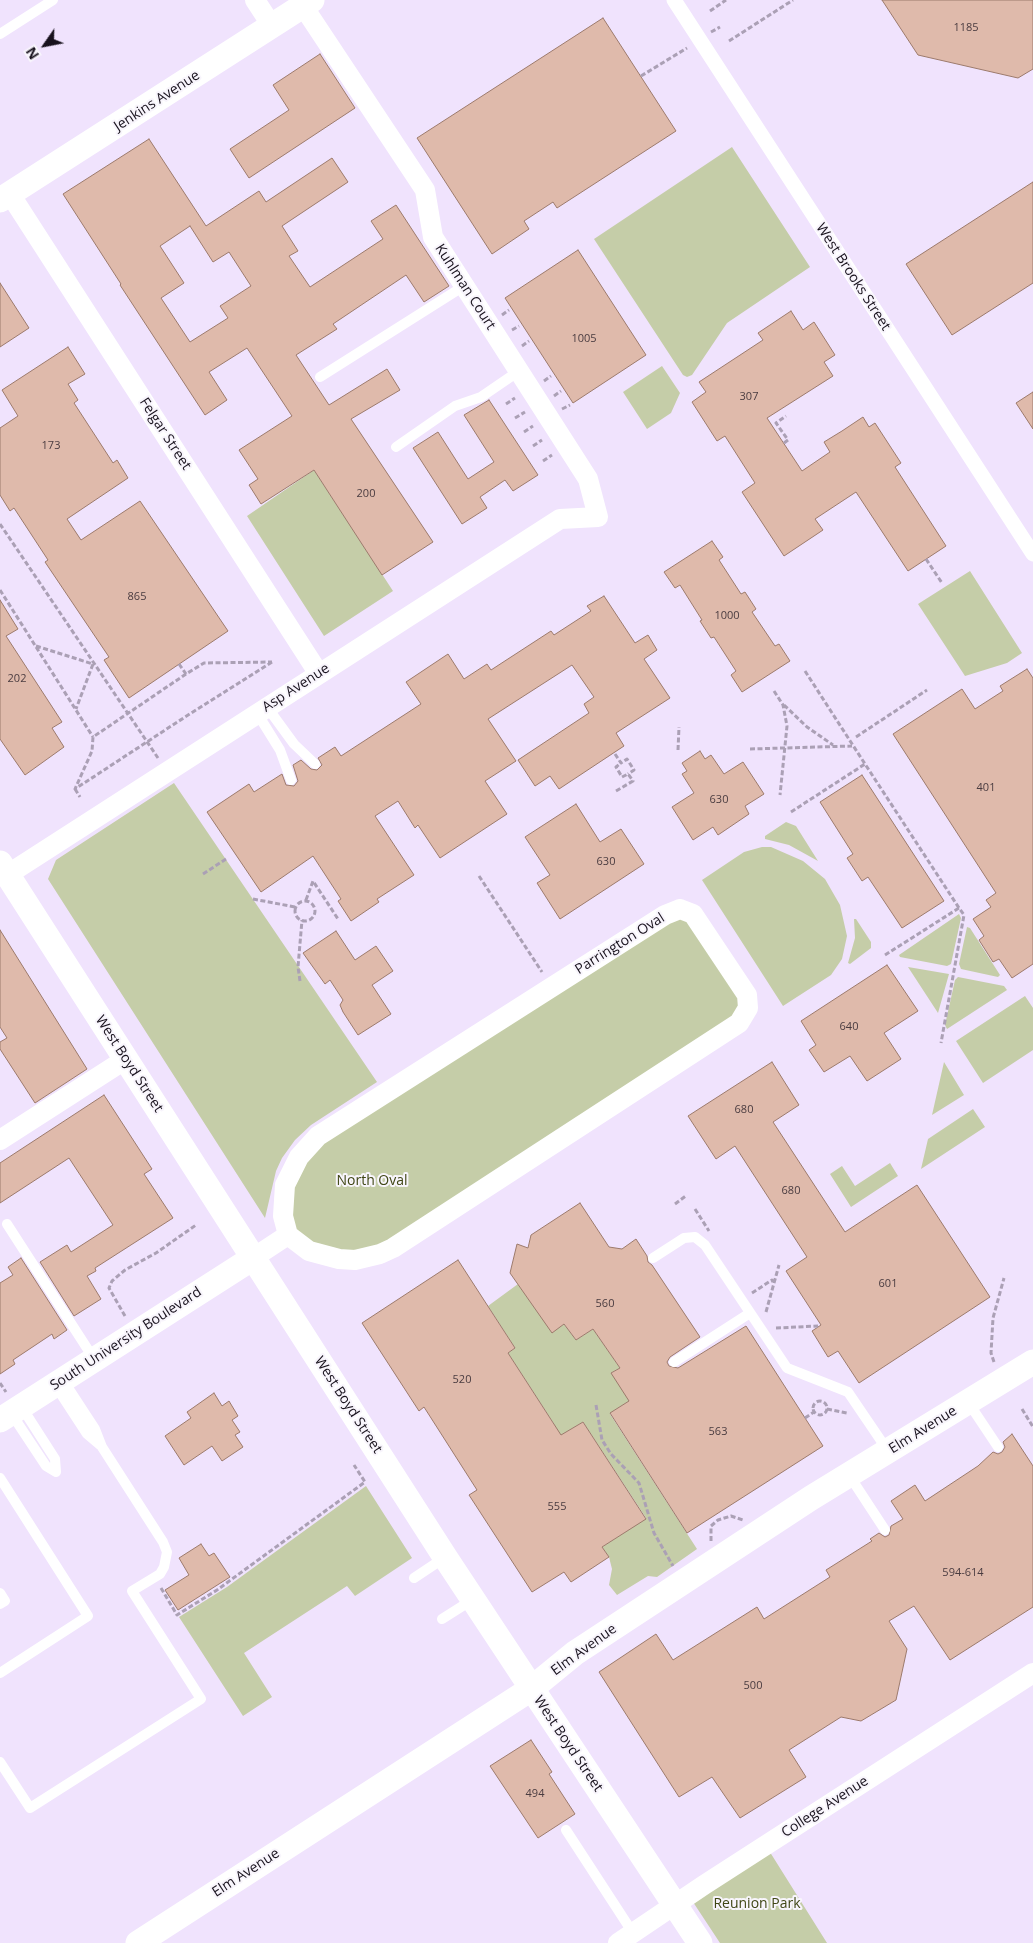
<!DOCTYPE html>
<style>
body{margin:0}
#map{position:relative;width:1033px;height:1943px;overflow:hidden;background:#f0e3fd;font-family:"Open Sans",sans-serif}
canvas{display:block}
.north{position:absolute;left:20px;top:20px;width:50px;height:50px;-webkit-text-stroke:4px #f8f5fc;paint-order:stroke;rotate:237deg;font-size:14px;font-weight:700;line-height:20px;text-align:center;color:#18121d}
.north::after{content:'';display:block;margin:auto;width:18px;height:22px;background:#18121d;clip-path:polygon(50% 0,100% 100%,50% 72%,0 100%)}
</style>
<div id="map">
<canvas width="1033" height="1943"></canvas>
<div class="north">N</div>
</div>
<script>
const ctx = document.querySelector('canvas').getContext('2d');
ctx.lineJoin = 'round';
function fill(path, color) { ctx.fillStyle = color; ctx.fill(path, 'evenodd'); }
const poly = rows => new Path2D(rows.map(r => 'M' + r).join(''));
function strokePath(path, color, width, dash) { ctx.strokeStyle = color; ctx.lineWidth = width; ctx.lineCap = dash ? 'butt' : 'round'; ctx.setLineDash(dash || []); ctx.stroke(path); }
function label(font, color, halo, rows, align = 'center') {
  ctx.font = font + ' "Open Sans",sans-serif'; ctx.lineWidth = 4; ctx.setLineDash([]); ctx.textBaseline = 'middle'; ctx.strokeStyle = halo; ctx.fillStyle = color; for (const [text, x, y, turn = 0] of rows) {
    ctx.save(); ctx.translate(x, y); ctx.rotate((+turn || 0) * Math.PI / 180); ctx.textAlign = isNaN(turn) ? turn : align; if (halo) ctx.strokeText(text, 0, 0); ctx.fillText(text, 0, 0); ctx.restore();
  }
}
fill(poly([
 [732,147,810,267,727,323,692,375,687,377,683,375,594,239],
 [662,366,680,393,671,413,647,429,623,392],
 [314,470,393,591,324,636,247,516],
 [970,571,1022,653,1007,663,965,676,918,604],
 [174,783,377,1082,311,1125,295,1140,282,1158,276,1171,265,1218,48,879,56,860],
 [786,822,796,826,818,861,789,845,765,839,765,836],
 [762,847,771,847,803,861,825,879,840,905,847,936,842,959,831,975,783,1006,702,880,744,852],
 [680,909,748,1008,393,1248,339,1259,283,1224,299,1157],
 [959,914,961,918,951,964,947,966,900,957,899,955],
 [854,919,856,919,871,942,871,948,850,964,848,963,855,938],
 [967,927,970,928,1000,975,998,977,961,969,959,964],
 [908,967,949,974,938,1013],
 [958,977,1004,986,1007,990,947,1029,945,1025,955,980],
 [1025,996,1033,1008,1033,1050,983,1083,956,1041],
 [944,1062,964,1095,932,1115],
 [973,1109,985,1127,921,1169,928,1139],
 [890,1163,898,1176,851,1207,830,1174,842,1166,855,1186],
 [518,1284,552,1332,564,1324,576,1340,593,1329,620,1368,611,1373,651,1387,610,1414,697,1549,657,1577,648,1576,617,1595,609,1585,612,1569,609,1557,602,1547,646,1518,583,1422,545,1446,554,1424,508,1353,515,1348,488,1306],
 [366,1486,412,1558,355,1596,347,1586,244,1653,272,1697,243,1716,179,1617,227,1587],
 [768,1849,827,1943,720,1943,693,1902]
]), '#c5cda8');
const building = poly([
 [882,0,1033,0,1033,69,1018,78,918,55,882,0],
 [603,18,676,131,557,208,553,202,524,221,529,229,492,254,417,138,603,18],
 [320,54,355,108,249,178,230,149,289,110,273,85,320,54],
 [149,139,206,226,259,191,266,202,332,158,348,182,282,226,298,251,289,256,310,287,383,239,371,221,396,205,449,286,424,302,406,275,333,324,337,329,296,355,329,405,387,369,400,390,351,419,433,542,382,575,314,470,261,504,249,485,258,479,239,450,292,416,247,348,209,372,227,400,205,415,120,285,121,284,63,194,149,139],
 [190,226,213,262,229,252,251,286,220,306,228,318,190,342,161,298,184,283,160,246,190,226],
 [1033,182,1033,283,952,335,906,264,1033,182],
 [578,250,646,355,573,403,505,298,578,250],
 [0,283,29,328,0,347,0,283],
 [791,311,803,330,814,322,835,355,824,362,833,376,767,418,802,471,830,452,824,442,842,431,863,417,869,427,875,423,901,463,895,467,946,546,908,571,856,492,815,519,823,530,784,556,742,492,755,483,725,436,717,441,692,402,706,392,699,382,763,340,758,333,791,311],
 [68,347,85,374,68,384,78,400,74,403,113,463,117,460,128,478,67,519,81,540,140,501,228,631,129,698,104,660,109,657,45,562,48,560,14,508,10,511,0,495,0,428,18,416,2,390,68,347],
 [1033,392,1033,429,1016,403,1033,392],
 [489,400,538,475,513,491,505,480,480,497,487,508,462,524,413,448,438,432,468,479,494,462,464,415,489,400],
 [712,541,723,557,719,560,741,594,745,592,756,609,752,612,775,646,779,644,790,661,742,692,731,675,736,671,714,637,711,638,700,621,702,620,680,585,675,588,664,572,712,541],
 [604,596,635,643,648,635,657,650,644,659,670,698,616,733,624,746,559,789,550,776,535,786,518,760,589,713,584,704,594,697,572,665,488,719,516,761,485,781,507,814,440,858,418,825,415,828,398,801,375,816,414,875,377,899,379,902,351,921,338,901,341,899,313,856,261,892,207,812,249,784,254,792,282,774,286,785,294,786,298,781,293,765,301,760,311,769,317,770,322,765,318,758,335,747,341,756,421,704,406,682,448,654,464,679,487,664,491,670,551,631,554,635,591,611,587,606,604,596],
 [0,600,18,629,6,636,62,722,52,728,64,747,25,775,0,739,0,600],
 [1027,669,1033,678,1033,964,1012,978,999,959,993,962,979,940,984,936,973,919,991,907,986,900,996,893,893,734,962,689,975,709,1003,691,1000,686,1027,669],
 [700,751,705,759,711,755,724,774,743,762,764,794,745,806,749,814,718,835,713,827,693,840,672,807,694,793,682,774,687,771,682,763,700,751],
 [862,775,944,901,902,928,868,877,862,881,847,858,853,854,820,802,862,775],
 [576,804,600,842,621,829,644,864,560,919,537,883,550,875,525,837,576,804],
 [0,930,87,1069,35,1103,0,1049,0,1042,7,1038,0,1027,0,930],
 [336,931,355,960,376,946,393,971,372,985,391,1014,358,1035,343,1012,340,1005,343,1000,330,980,325,984,303,953,336,931],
 [887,965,918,1011,884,1033,901,1059,867,1081,850,1056,824,1072,809,1050,816,1045,801,1021,887,965],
 [772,1062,799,1105,773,1122,845,1232,917,1185,990,1297,859,1383,838,1351,828,1357,812,1331,821,1325,786,1271,807,1257,735,1146,716,1159,688,1116,772,1062],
 [104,1095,152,1169,144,1174,173,1218,95,1268,96,1271,87,1276,101,1299,74,1316,40,1262,67,1245,71,1252,113,1225,69,1158,0,1203,0,1163,104,1095],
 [580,1203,609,1247,622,1249,636,1239,647,1256,648,1262,652,1265,700,1337,670,1357,667,1362,669,1366,678,1368,746,1326,823,1446,687,1533,610,1413,629,1401,611,1373,620,1368,593,1329,576,1340,564,1324,552,1333,510,1273,517,1244,528,1248,531,1235,580,1203],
 [21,1258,67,1330,54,1339,52,1334,13,1360,15,1364,0,1374,0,1283,13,1275,8,1267,21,1258],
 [458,1260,515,1348,508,1353,561,1435,583,1422,646,1519,602,1547,609,1557,571,1582,564,1572,532,1592,469,1495,477,1490,424,1407,419,1411,362,1323,458,1260],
 [214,1393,222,1406,229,1401,238,1416,232,1420,240,1432,235,1435,243,1447,222,1461,212,1446,184,1465,165,1436,191,1418,187,1412,214,1393],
 [1012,1434,1033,1466,1033,1607,950,1660,914,1606,889,1621,907,1649,896,1700,861,1721,841,1717,789,1750,806,1777,740,1818,712,1777,679,1797,599,1672,656,1634,673,1660,757,1607,764,1619,830,1577,826,1570,872,1541,870,1539,879,1533,885,1537,889,1535,891,1526,903,1519,891,1501,915,1485,925,1501,978,1466,993,1452,998,1454,1002,1452,1005,1447,1003,1442,1012,1434],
 [201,1544,209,1556,214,1553,230,1577,178,1610,165,1590,189,1575,179,1558,201,1544],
 [531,1740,552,1772,549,1774,575,1814,538,1838,490,1766,531,1740]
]);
fill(building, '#dfbaab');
strokePath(building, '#9c7a6c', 1);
strokePath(poly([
 [710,11,726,0],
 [711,32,720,27],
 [729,41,793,0],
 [641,76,687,48],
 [502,315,509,310],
 [512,330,519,326],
 [522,346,529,341],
 [544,381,551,376],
 [554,396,561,391],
 [506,404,515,398],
 [562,409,570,405],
 [515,418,525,412],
 [524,432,533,426],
 [784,443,788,440,776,423,786,416],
 [533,446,542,440],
 [543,461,552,455],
 [0,524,158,758],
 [926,559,942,583],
 [0,590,93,737],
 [36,646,93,664,76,709],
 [272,662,185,717,75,789,92,751,93,737,186,674,204,663,272,662],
 [179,664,186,674],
 [805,671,865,764],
 [774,691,783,705,787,726,780,795],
 [784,705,807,727,833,745],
 [856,737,927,690],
 [750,749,852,746],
 [678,750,679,727],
 [615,754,621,763,627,759,634,770,628,774],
 [75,789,80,797],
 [616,791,633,781,628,774,622,777,616,767,621,763],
 [791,812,865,764,959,908,964,915,941,1043],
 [203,874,226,859],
 [479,876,542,972],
 [253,899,295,907],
 [306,900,313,881,338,919],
 '295 911a10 10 0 1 1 20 0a10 10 0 1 1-20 0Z',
 [885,955,959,908],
 [300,981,298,967,302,920],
 [675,1204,687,1195],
 [695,1209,709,1231],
 [752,1293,772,1280,773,1282],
 [766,1312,779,1265],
 [125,1316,109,1288,112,1281,125,1270,156,1253,196,1225],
 [776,1328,818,1326],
 [994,1362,991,1353,993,1318,1004,1278],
 [0,1383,6,1392],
 '813 1408a7 7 0 1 1 14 0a7 7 0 1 1-14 0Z',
 [596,1405,602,1440,611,1454,639,1483,654,1533,673,1566],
 [827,1409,847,1413],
 [1022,1409,1033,1427],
 [805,1418,814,1412],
 [711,1541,711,1526,718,1520,731,1516,743,1520],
 [161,1588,177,1615,217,1590,365,1482,354,1465]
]), '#aba0b5', 3, [5, 2.5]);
strokePath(poly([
 [0,34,53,0],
 [320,377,464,286],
 [396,447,455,406,481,397,519,371],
 [267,707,294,744,315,764],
 [257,713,280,750,291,780],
 [7,1224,94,1359],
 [653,1258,684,1238,695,1237,705,1245,787,1368,848,1392,888,1451],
 [674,1362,750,1313],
 [55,1385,87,1434,100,1445],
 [968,1402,998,1447],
 [21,1406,55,1459,56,1472],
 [11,1413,46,1466,56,1472],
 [849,1475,885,1530],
 [0,1478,88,1616,0,1673],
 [414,1578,444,1558],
 [0,1593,5,1601,0,1604],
 [442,1619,472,1600],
 [0,1762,30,1808,201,1699,132,1591,160,1574,164,1567,167,1552,163,1542,102,1447,95,1429,63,1380],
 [566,1830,633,1933]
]), '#fff', 10);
strokePath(poly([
 [674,0,1033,554]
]), '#fff', 15);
strokePath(poly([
 [255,0,272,26],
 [10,194,319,674],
 [7,875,560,519,598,517,588,479,433,237,425,190,303,6],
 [680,909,693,914,747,995,748,1008,739,1023,393,1248,380,1254,355,1260,339,1259,309,1251,288,1235,283,1216,285,1185,299,1157,318,1136,665,915,680,909],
 [0,1140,126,1059],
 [253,1258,288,1235],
 [618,1943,704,1885,1033,1673]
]), '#fff', 20);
strokePath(poly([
 [0,200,312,0],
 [0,863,445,1557,700,1943],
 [0,1420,253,1258],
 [138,1943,531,1689,575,1653,811,1498,1033,1362]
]), '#fff', 25);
label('11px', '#4a3c40', null, [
 ["1185",966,28],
 ["1005",584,339],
 ["307",749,397],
 ["173",51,446],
 ["200",366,494],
 ["865",137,597],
 ["1000",727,616],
 ["202",17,679],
 ["401",986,788],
 ["630",719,800],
 ["630",606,862],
 ["640",849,1027],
 ["680",744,1110],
 ["680",791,1191],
 ["601",888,1284],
 ["560",605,1304],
 ["520",462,1380],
 ["563",718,1432],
 ["555",557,1507],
 ["594-614",963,1573],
 ["500",753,1686],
 ["494",535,1794]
]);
label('14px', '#18121d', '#f8f5fc', [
 ["Jenkins Avenue",157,101,-33],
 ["West Brooks Street",853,277,57],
 ["Kuhlman Court",465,287,57],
 ["Felgar Street",165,434,57],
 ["Asp Avenue",296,688,-33],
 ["Parrington Oval",620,944,-32],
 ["West Boyd Street",129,1064,57],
 ["South University Boulevard",126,1339,-33],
 ["West Boyd Street",348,1405,57],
 ["Elm Avenue",923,1430,-32],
 ["Elm Avenue",584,1650,-36],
 ["West Boyd Street",568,1744,56],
 ["College Avenue",825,1807,-33],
 ["Elm Avenue",246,1873,-33]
]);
label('14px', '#3f4614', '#f8f5fc', [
 ["North Oval",372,1181],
 ["Reunion Park",757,1904]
]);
</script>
